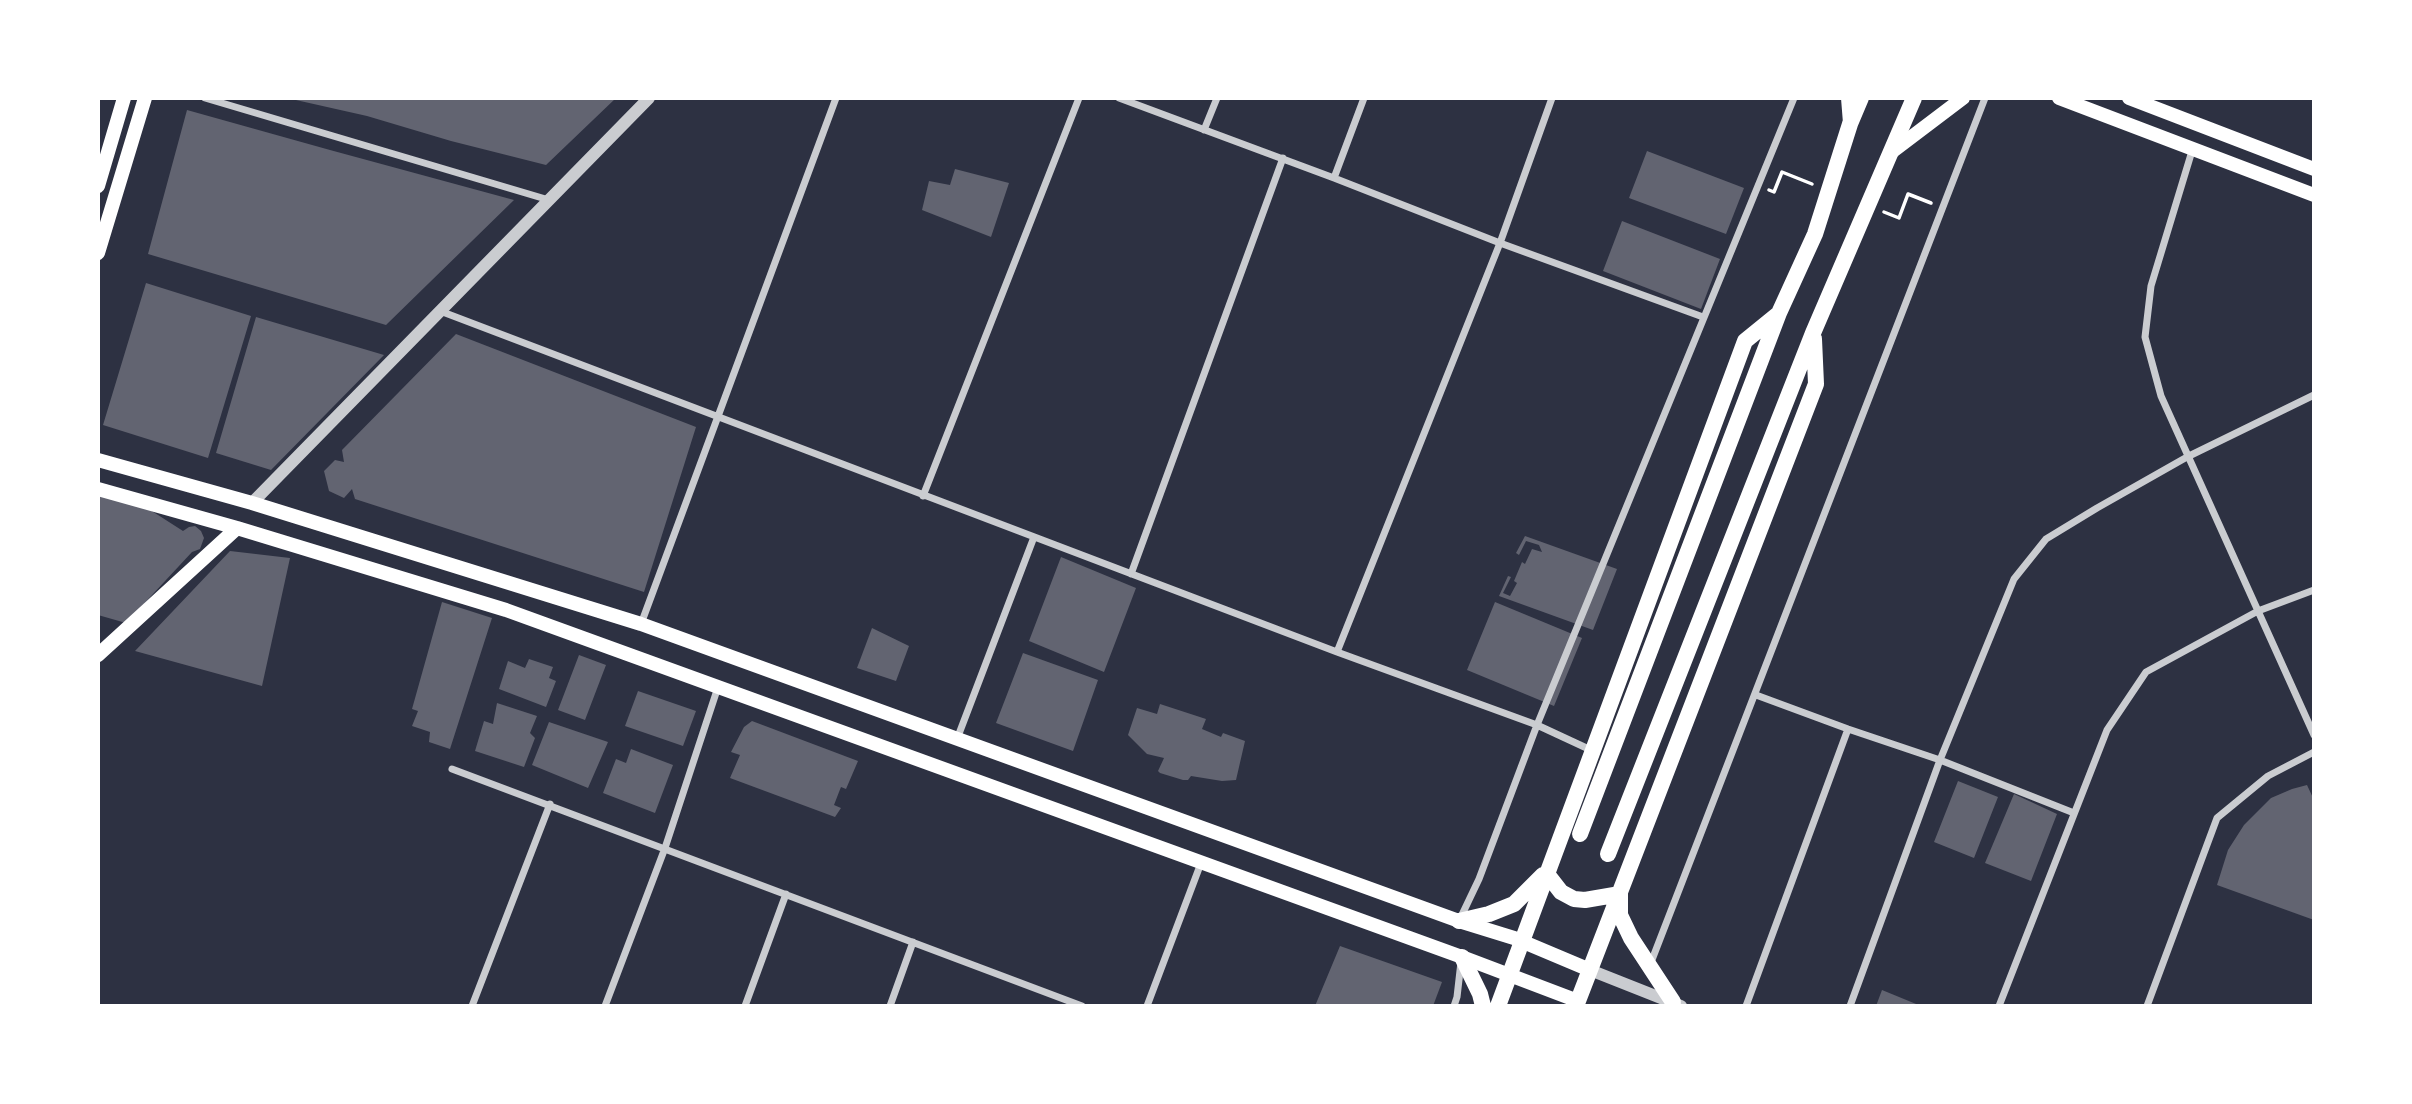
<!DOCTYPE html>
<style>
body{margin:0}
#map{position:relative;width:2412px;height:1104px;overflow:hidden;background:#2d3142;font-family:Helvetica,sans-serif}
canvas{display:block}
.frame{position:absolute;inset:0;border:100px solid #fff;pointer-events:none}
</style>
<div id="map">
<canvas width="2412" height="1104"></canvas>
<div class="frame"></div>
</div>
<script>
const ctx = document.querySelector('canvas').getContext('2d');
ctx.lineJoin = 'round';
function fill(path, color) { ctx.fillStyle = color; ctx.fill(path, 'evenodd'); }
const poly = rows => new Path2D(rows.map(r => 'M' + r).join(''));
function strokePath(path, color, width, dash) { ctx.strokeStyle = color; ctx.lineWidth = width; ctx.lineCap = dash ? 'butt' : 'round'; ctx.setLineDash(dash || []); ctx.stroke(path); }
fill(poly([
 [287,98,616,98,546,165,451,141,367,116],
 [187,110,330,150,514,200,386,325,148,254],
 [1647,151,1744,188,1726,234,1629,198],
 [955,169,1009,183,991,237,922,210,929,181,950,185],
 [1622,221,1720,259,1701,309,1603,271],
 [146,283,251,316,208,458,103,425],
 [256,317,384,355,271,470,216,453],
 [456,334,696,427,644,592,355,499,352,489,344,498,329,491,324,471,335,460,344,462,342,450],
 [98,491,144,506,183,531,189,527,195,526,201,531,204,538,200,549,192,552,126,623,98,615],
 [1525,536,1617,569,1593,630,1499,596,1508,576,1511,577,1503,593,1510,596,1517,583,1514,581,1522,562,1525,564,1532,549,1542,552,1539,545,1526,541,1519,555,1516,553],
 [230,551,290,558,262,686,135,651],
 [1061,557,1136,588,1104,672,1029,641],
 [442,602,492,618,450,749,429,742,430,732,412,726,418,711,412,709],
 [1495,602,1582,638,1554,706,1467,670],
 [872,628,909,646,896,681,857,668],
 [1023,653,1098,680,1073,751,996,723],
 [579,655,606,665,585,720,558,710],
 [529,659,553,667,549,678,556,681,546,707,499,689,508,661,525,668],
 [638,691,696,711,683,746,625,726],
 [497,703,537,716,530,733,535,738,524,767,475,751,484,721,493,724],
 [1160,704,1206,719,1202,729,1221,737,1223,733,1245,741,1236,780,1222,781,1191,776,1188,780,1183,780,1160,773,1158,771,1164,758,1147,754,1128,735,1137,708,1157,714],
 [752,721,858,761,846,789,841,787,839,792,834,805,841,808,835,817,730,778,740,755,731,752,744,727],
 [549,722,608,742,588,788,532,765],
 [631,749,673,765,655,813,603,793,616,759,626,763],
 [1958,781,1998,797,1974,858,1934,842],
 [2307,785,2314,800,2314,920,2217,885,2228,850,2244,825,2271,798,2292,789],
 [2014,794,2057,814,2031,881,1985,863],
 [1340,946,1442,982,1433,1006,1315,1006],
 [1882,990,1921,1006,1876,1006]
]), '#626471');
strokePath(poly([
 [1769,190,1774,192,1782,172,1812,184],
 [1884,212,1899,218,1908,194,1931,203]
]), '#fff', 3.5);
strokePath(poly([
 [205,98,549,200],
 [1119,98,1334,178,1500,243,1703,317],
 [1204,130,1217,98],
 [2192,151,2151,286,2145,337,2161,396,2314,735],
 [1334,178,1364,98],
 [440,311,1337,652,1537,725,1593,751],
 [923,496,1079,98],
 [1131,574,1283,158],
 [641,624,836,98],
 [1337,652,1500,243,1552,98],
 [1756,695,1848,729,1940,760,2074,813],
 [957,739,1034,537],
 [452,769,1082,1006],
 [1459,921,1479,879,1537,725,1794,98],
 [1650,965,1985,98],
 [472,1006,550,804],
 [605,1006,665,848,718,687],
 [745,1006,786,894],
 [890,1006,913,942],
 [1147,1006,1201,863],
 [1454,1006,1457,997,1461,962],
 [1746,1006,1848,729],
 [1850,1006,1940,760,2014,579,2046,539,2097,508,2187,457,2314,395],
 [1999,1006,2107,730,2146,672,2258,611,2314,590],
 [2147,1006,2217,818,2268,776,2314,752]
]), '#caccd0', 7);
strokePath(poly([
 [252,503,649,98],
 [1590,970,1681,1006]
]), '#caccd0', 12);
strokePath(poly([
 [1848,98,1850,123],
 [2059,98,2314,195],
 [2129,98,2314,169],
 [1893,151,1963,98],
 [98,186,124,98],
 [98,253,145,98],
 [98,460,252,503,641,624,1459,921,1514,938,1590,970],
 [98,489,237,528,506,610,1462,957,1578,1001],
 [98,655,237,528]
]), '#fff', 14);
strokePath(poly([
 [1580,834,1779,313,1815,234,1850,124,1861,98],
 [1608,854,1813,333,1914,98],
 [1547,874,1561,892,1574,899,1585,900,1620,894,1620,915,1631,938,1673,1002],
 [1459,921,1489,914,1514,904,1543,875],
 [1462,957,1480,994,1483,1006],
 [1498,1006,1745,341,1777,315],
 [1576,1006,1816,384,1814,339]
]), '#fff', 16);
</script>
